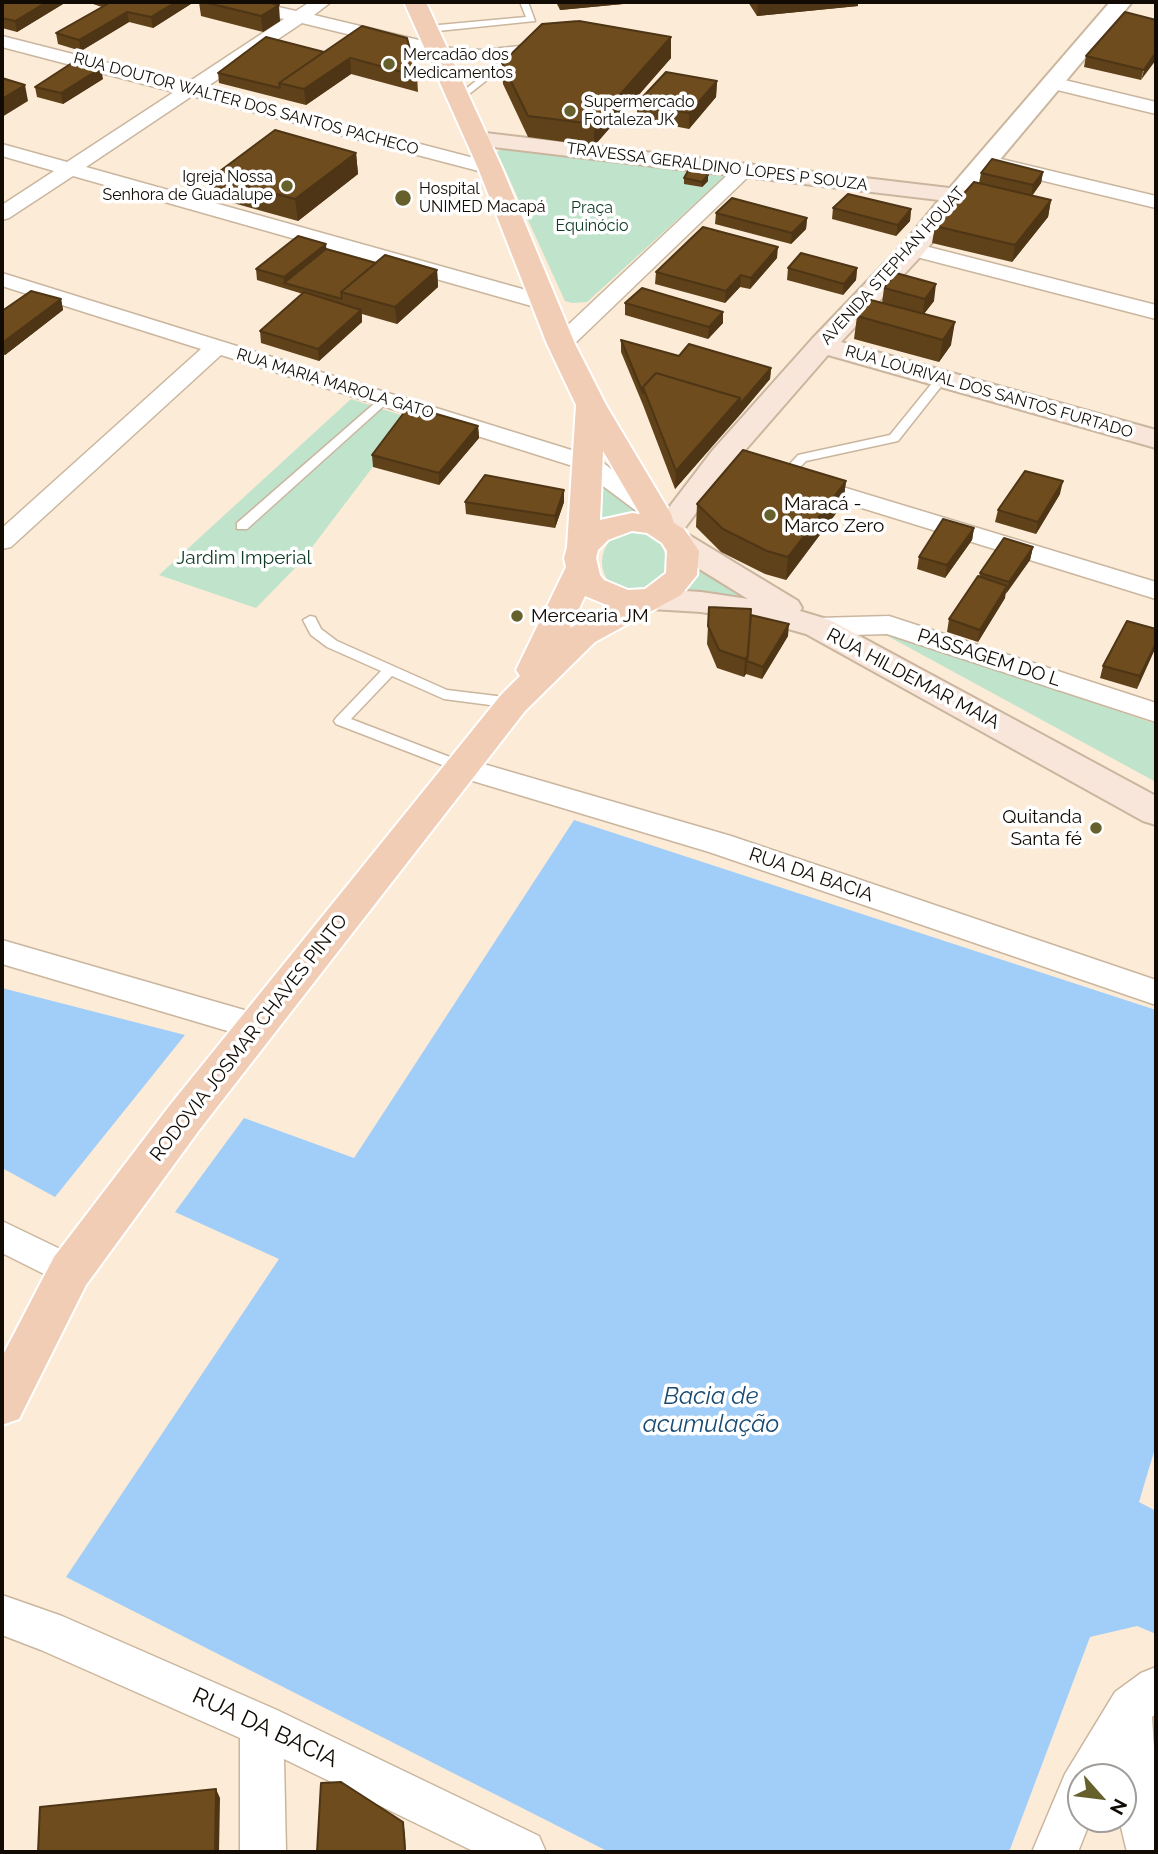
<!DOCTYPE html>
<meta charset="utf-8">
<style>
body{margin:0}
#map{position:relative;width:1158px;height:1854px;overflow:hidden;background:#fcebd7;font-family:Raleway,sans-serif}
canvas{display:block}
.frame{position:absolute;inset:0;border:4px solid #120b04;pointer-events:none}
.north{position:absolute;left:1067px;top:1763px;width:70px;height:70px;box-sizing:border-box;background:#fff;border:2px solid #a09d9b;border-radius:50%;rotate:118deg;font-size:19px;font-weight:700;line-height:28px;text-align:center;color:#120b04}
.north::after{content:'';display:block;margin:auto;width:24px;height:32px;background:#66602d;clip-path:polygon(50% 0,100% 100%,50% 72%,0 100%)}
</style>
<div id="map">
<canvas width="1158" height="1854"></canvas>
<div class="frame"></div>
<div class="north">N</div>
</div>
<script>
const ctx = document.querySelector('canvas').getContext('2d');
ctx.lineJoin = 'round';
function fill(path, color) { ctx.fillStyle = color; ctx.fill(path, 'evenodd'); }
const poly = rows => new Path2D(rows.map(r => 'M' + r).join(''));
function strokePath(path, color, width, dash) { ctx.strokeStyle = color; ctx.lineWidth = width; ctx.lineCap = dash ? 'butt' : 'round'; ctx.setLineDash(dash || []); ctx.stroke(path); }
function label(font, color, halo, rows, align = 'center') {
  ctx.font = font + ' Raleway,sans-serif'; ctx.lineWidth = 7; ctx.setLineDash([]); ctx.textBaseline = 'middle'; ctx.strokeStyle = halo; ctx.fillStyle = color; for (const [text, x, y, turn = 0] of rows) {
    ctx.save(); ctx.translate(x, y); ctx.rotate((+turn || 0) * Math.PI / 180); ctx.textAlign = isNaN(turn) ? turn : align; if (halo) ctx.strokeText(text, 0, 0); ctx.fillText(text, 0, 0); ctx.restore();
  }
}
fill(poly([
 [505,147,717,173,724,177,587,302,572,303,565,301,497,152],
 [351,399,410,418,300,563,256,608,159,575],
 [597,473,644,517,604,522,592,516],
 '602 562a32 32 0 1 1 64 0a32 32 0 1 1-64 0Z',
 [695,560,765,601,679,594],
 [873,628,1156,724,1156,782]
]), '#bfe3cb');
fill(poly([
 [574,820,1156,1010,1156,1445,1139,1502,1156,1511,1156,1634,1137,1626,1090,1637,1009,1852,609,1852,66,1577,279,1259,175,1212,244,1118,354,1158],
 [2,988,185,1035,55,1197,2,1168]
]), '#a1cef9');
const service = poly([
 [520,2,528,2,535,21,428,32,423,29,428,26,526,17,520,2],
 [520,46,525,49,520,54,459,102,454,99,456,97,510,53,482,56,437,53,432,50,437,47,482,50,520,46],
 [941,375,947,379,898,441,806,461,789,479,781,479,779,476,798,455,890,435,937,377,941,375],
 [383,396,389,400,387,403,247,529,237,529,237,523,383,396],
 [310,616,315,617,321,629,337,641,447,690,513,698,520,703,513,708,444,699,392,676,351,719,468,764,470,768,463,773,336,724,334,721,336,718,381,671,327,647,311,635,303,620,310,616]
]);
const minor = poly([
 [226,2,256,2,296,11,310,2,331,2,314,15,444,46,446,50,437,56,302,23,205,88,497,164,500,168,497,172,490,174,192,96,86,167,551,297,554,302,551,307,535,307,73,176,9,218,2,220,2,205,54,171,2,156,2,144,67,162,174,92,2,47,2,36,187,83,284,19,229,6,226,2],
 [1052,77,1156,102,1156,114,1045,87,1043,83,1052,77],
 [1001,159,1156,196,1156,208,994,169,991,165,994,161,1001,159],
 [744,164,751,166,754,170,751,174,569,349,553,349,550,344,553,339,737,166,744,164],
 [913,243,1156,305,1156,319,905,254,902,249,905,244,913,243],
 [2,273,597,458,669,514,665,519,656,522,647,519,579,468,221,355,11,547,2,549,2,528,201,349,2,286,2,273],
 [803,475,1156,582,1156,599,794,487,791,482,794,477,803,475],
 [889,616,1156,703,1156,722,887,634,818,636,808,633,804,627,808,621,818,618,889,616],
 [463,758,731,836,1156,980,1156,1005,709,852,453,775,448,768,453,761,463,758],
 [2,940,258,1014,270,1018,274,1027,270,1036,258,1040,2,964,2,940],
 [2,1221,83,1260,88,1271,83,1282,70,1287,2,1253,2,1221],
 [2,1595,62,1616,277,1710,539,1836,546,1852,475,1852,284,1759,286,1852,240,1852,240,1738,41,1650,2,1635,2,1595],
 [1156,1667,1156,1714,1152,1717,1156,1778,1156,1852,1127,1852,1119,1819,1123,1819,1123,1777,1081,1777,1081,1819,1091,1819,1078,1852,1032,1852,1065,1774,1115,1692,1141,1673,1156,1667]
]);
const tertiary = poly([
 [1110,2,1132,2,966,200,957,203,948,200,944,195,948,190,1110,2]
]);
const secondary = poly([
 [477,132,966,190,970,195,922,255,841,342,1156,430,1156,448,828,355,734,463,681,533,689,535,798,601,802,608,800,611,830,620,1156,796,1156,825,1143,821,806,634,767,623,701,612,652,609,640,606,636,599,640,592,652,589,701,592,748,599,667,549,662,542,664,540,656,538,651,531,712,451,812,339,904,243,939,200,468,144,465,139,468,134,477,132]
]);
const primary = poly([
 [404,2,426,2,502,168,575,344,606,405,671,514,674,523,684,529,699,551,697,575,681,595,595,642,525,711,200,1129,86,1285,19,1419,2,1425,2,1357,54,1257,170,1105,501,695,520,676,516,670,566,567,564,558,567,547,576,405,547,344,478,168,404,2],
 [603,451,640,514,632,513,600,520,603,451],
 [632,531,647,533,662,543,667,551,666,573,645,589,628,590,604,580,600,575,596,558,598,550,608,540,632,531],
 [585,596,609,606,570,628,585,596]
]);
strokePath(service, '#cab69e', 3);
strokePath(minor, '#cab69e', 3);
strokePath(tertiary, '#cab69e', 4);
strokePath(secondary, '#cab69e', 4);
strokePath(primary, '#fff', 4);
fill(service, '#fff');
fill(minor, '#fff');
fill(tertiary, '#fff');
fill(secondary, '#f9e6da');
fill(primary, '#f2cdb5');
fill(poly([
 [2,2,63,4,17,32,2,28],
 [93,2,194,2,153,28,129,22,81,51,58,44,56,33,102,7,93,4],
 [199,2,266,2,280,21,263,32,201,16],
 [556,2,644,2,560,10],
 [748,2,858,2,858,6,757,16],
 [1156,20,1141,80,1084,67,1086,56],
 [266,37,417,76,418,92,351,74,306,105,219,83,218,73],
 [671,58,594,146,528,137,503,84,502,63],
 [103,79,63,104,37,97,35,87],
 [717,81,716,97,689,129,637,119,637,103],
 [356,153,358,174,298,221,215,198,212,177],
 [1043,172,1041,183,1032,196,1051,200,1048,217,1012,262,932,243,935,226,979,183,981,173],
 [708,175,708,181,702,187,684,184,684,178],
 [833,208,911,209,910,221,896,236,832,219],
 [716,213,807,218,806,229,791,244,715,224],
 [326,249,376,263,437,270,438,287,397,324,362,314,362,322,319,361,261,343,260,331,303,294,257,280,256,269],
 [777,258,750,289,740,287,725,303,655,284,656,272],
 [788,268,857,268,856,280,843,295,787,280],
 [884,288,934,301,924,314,951,345,939,362,854,339,857,316,882,303],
 [61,299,63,310,5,355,2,354,2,311],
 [625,303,723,312,723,323,708,339,625,315],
 [621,340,679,356,771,368,770,379,675,489,643,405,621,352],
 [478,426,479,438,439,485,373,467,372,455],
 [846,481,843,504,786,580,765,574,721,552,696,527,697,504],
 [1060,494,1036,534,995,522,998,510],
 [465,502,564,502,555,528,466,514],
 [974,528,972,540,945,578,917,569,919,557],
 [1033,547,1030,560,1005,594,1005,598,978,642,947,632,949,619,979,577,980,573],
 [709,607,751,615,788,636,762,679,746,674,744,677,717,668,707,644],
 [1156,629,1137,689,1100,678,1103,666]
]), '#5f411a');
fill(poly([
 [47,2,62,2,63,4,17,32,15,21],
 [176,2,194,2,153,28,151,17],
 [560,2,644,2,560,10],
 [758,2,858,2,858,6,757,16],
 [279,5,280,21,263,32,261,16],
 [127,12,129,22,81,51,79,40],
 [671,37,671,58,594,146,594,124],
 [1156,52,1156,60,1141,80,1144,70],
 [350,58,351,74,306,105,304,89],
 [101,68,103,79,63,104,61,93],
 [717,81,716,97,689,129,689,113],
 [25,85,28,101,2,117,2,99],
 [356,153,358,174,298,221,295,199],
 [1043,172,1041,183,1031,197,1033,185],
 [708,175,708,181,702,187,702,182],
 [1051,200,1048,217,1012,262,1015,245],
 [911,209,910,221,896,236,898,225],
 [807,218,806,229,791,244,792,233],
 [326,244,327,255,284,283,284,277],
 [778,247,777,258,750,289,751,278],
 [857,268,856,280,843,295,844,284],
 [437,270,438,287,397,324,395,307],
 [741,275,740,287,725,303,726,291],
 [2,281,4,292,2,294],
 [936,284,934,301,922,316,925,299],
 [61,299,63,310,5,355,2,343],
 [361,310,362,322,319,361,318,349],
 [723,312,723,323,708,339,709,327],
 [955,322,951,345,939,362,943,340],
 [771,368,770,379,739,416,740,404],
 [740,398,739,416,675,489,676,471],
 [478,426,479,438,439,485,439,473],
 [846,481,843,504,786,580,788,557],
 [1063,481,1060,494,1036,534,1038,522],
 [564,490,564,502,555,528,555,516],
 [974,528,972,540,945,578,947,565],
 [1033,547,1030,560,1006,594,1009,582],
 [1007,586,1005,598,978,642,980,630],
 [789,624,788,636,762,679,763,667],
 [1156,643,1156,647,1137,689,1140,676],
 [748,656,746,674,744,677,745,659],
 [216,1789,220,1798,219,1852,215,1852],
 [403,1822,405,1834,406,1852,405,1852]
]), '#4d3515');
const building = poly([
 [2,2,47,2,15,21,2,18,2,2],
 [111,2,176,2,151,17,127,12,79,40,56,33,111,2],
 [204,2,266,2,279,5,261,16,204,2],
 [1125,12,1156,20,1156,52,1144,70,1086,56,1125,12],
 [579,21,671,37,594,124,528,116,502,63,542,24,579,21],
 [362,26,407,38,417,76,350,58,304,89,279,83,362,26],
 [266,37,324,52,279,83,280,88,218,73,266,37],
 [75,61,101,68,61,93,35,87,75,61],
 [666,72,717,81,689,113,637,103,666,72],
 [2,78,25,85,2,99,2,78],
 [275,130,356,153,295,199,212,177,275,130],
 [992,159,1043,172,1033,185,981,173,992,159],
 [688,171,705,172,708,175,702,182,684,178,688,171],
 [974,182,1051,200,1015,245,935,226,974,182],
 [848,194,911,209,898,225,833,208,848,194],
 [732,198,807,218,792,233,716,213,732,198],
 [703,227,778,247,751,278,741,275,726,291,656,272,703,227],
 [298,236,326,244,284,277,256,269,298,236],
 [326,249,376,263,341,292,342,299,284,283,326,249],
 [801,253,857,268,844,284,788,268,801,253],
 [385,255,437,270,395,307,341,292,385,255],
 [896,273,936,284,925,299,884,288,896,273],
 [642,288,723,312,709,327,625,303,642,288],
 [31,291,61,299,2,343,2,311,31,291],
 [304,292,361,310,318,349,260,331,304,292],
 [871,300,955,322,943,340,857,316,871,300],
 [621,340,679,356,689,344,771,368,740,404,740,398,656,373,643,387,643,393,621,340],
 [656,373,740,398,676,471,643,387,656,373],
 [409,406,478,426,439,473,372,455,409,406],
 [743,450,846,481,788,557,767,551,723,529,697,504,743,450],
 [1025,471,1063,481,1038,522,998,510,1025,471],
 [485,475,564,490,555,516,465,502,485,475],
 [943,519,974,528,947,565,919,557,943,519],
 [1004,538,1033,547,1009,582,980,573,1004,538],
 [978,576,1007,586,980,630,949,619,978,576],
 [709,607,751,609,748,656,745,659,719,650,708,626,709,607],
 [751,615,789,624,763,667,747,661,751,615],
 [1127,621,1156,629,1156,643,1140,676,1103,666,1127,621],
 [341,1782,403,1822,405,1852,317,1852,321,1783,341,1782],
 [216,1789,215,1852,38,1852,40,1807,216,1789]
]);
fill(building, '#6e4c1e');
strokePath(building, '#4d3515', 2);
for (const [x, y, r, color] of [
 [389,64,7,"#66602d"],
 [570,111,7,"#66602d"],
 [287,186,7,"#66602d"],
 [403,198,9,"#66602d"],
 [770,515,7,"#66602d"],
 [517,616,7,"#66602d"],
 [1096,828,7,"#66602d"]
]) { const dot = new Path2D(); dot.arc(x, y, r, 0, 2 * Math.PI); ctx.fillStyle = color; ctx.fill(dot); strokePath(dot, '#fff', 2.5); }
label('16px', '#120b04', '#fff', [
 ["Mercadão dos",403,55],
 ["Medicamentos",403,73],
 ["Supermercado",584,102],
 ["Fortaleza JK",584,120],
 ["Igreja Nossa",273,177,"right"],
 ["Senhora de Guadalupe",273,195,"right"],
 ["Hospital",419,189],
 ["UNIMED Macapá",419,207]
], 'left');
label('16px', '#120b04', '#fff', [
 ["RUA DOUTOR WALTER DOS SANTOS PACHECO",246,104,15],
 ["TRAVESSA GERALDINO LOPES P SOUZA",717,167,7],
 ["AVENIDA STEPHAN HOUAT",893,266,-48],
 ["RUA MARIA MAROLA GATO",335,384,17],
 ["RUA LOURIVAL DOS SANTOS FURTADO",989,392,16]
]);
label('16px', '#0f3b24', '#fff', [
 ["Praça",592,208],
 ["Equinócio",592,226]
]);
label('19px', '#120b04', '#fff', [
 ["Maracá -",784,504],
 ["Marco Zero",784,526],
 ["Mercearia JM",531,616],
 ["Quitanda",1082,817,"right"],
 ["Santa fé",1082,839,"right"]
], 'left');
label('19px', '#0f3b24', '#fff', [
 ["Jardim Imperial",244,558]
]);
label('19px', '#120b04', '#fff', [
 ["PASSAGEM DO L",989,658,18],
 ["RUA HILDEMAR MAIA",913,679,28],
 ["RUA DA BACIA",811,875,19],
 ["RODOVIA JOSMAR CHAVES PINTO",249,1038,-52]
]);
label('23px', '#120b04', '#fff', [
 ["RUA DA BACIA",265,1728,25]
]);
label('italic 24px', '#194a72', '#fff', [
 ["Bacia de",711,1397],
 ["acumulação",711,1425]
]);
</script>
